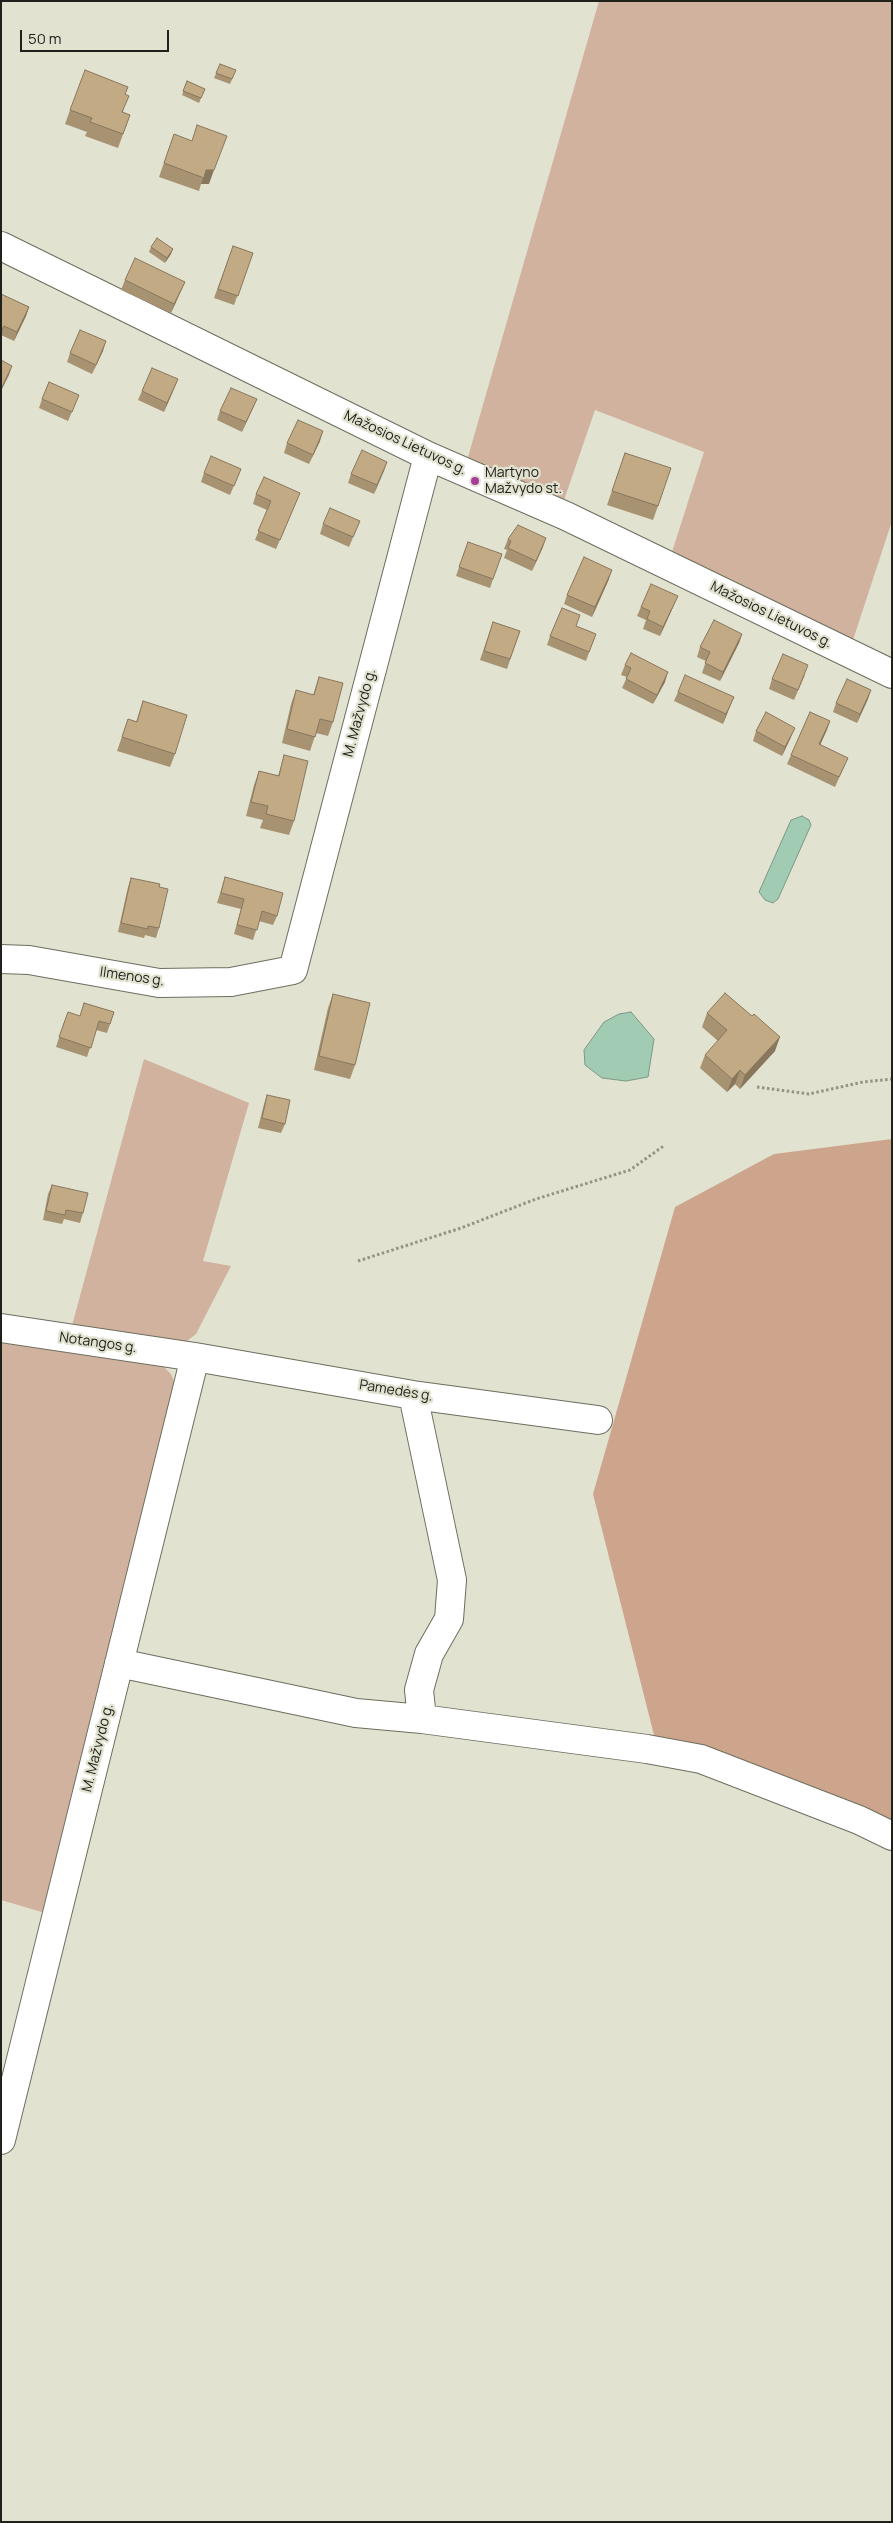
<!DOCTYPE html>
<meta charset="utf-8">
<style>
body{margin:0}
#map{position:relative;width:893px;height:2523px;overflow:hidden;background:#e2e2d1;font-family:Manrope,sans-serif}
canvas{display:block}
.frame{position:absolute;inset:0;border:2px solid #21211b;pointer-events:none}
.scale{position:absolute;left:20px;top:30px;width:149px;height:22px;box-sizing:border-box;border:2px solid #21211b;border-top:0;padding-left:6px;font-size:15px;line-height:18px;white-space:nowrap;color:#21211b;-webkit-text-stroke:4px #e2e2d1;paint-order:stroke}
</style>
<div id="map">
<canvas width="893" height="2523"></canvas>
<div class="frame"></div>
<div class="scale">50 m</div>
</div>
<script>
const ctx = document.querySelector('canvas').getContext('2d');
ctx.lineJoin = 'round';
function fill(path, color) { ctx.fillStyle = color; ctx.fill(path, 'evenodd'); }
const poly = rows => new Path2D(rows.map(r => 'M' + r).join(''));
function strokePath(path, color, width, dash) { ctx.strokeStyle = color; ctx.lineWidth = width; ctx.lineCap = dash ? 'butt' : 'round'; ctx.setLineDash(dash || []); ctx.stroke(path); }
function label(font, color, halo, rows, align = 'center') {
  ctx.font = font + ' Manrope,sans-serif'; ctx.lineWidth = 4.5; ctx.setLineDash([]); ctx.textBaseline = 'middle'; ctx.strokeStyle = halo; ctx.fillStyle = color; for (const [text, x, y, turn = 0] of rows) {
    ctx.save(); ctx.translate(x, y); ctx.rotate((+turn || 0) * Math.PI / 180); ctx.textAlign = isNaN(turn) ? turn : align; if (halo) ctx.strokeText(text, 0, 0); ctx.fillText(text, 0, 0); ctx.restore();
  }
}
fill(poly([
 [599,1,892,1,892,521,852,643,671,555,704,452,595,410,563,503,468,457],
 [144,1059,249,1103,203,1261,231,1266,196,1334,183,1344,70,1333],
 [1,1343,161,1364,171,1374,178,1391,45,1913,1,1900]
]), '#d0b29f');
fill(poly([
 [892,1139,892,1826,656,1743,593,1494,675,1207,774,1154]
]), '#cda58d');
const water = poly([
 [802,816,809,820,811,825,778,899,773,903,765,900,759,892,791,820,802,816],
 [631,1012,654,1039,648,1077,626,1081,602,1078,585,1065,584,1050,604,1022,619,1014,631,1012]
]);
fill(water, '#a1cbb2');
strokePath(water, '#7b9885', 1);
const minor = poly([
 [1,246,428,456,566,516,892,674],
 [1,959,29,960,159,983,231,982,293,970,428,456],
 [1,1328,195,1357,413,1395,598,1420],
 [413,1395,452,1580,449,1619,429,1654,419,1690,422,1719,647,1749,701,1759,859,1820,892,1836],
 [119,1663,356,1713,422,1719],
 [1,2140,195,1357]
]);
strokePath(minor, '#6e6e5f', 30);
strokePath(poly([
 [757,1087,809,1094,863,1082,892,1079],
 [358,1261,461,1228,536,1199,630,1170,665,1145]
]), '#939386', 3, [2.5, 2.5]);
strokePath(minor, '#fff', 28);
fill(poly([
 [220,64,236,70,230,84,214,78],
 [187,81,205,89,199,103,182,95],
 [126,94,123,112,130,115,118,148,85,136,87,132,65,124,70,110],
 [174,134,191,141,209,184,201,184,199,191,159,177],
 [233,246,253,253,234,305,214,298],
 [151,247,171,254,165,263,149,252],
 [125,280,185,282,171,313,121,290],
 [1,294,29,307,26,316,14,341,1,335],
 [103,351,92,374,67,362,70,353],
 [178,379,164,412,138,400,142,391],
 [79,395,68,421,39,408,42,399],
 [257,399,242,432,217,420,220,411],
 [320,441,309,464,284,453,287,443],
 [625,453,658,506,653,520,607,505],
 [387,462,374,494,348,483,351,474],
 [241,469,230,495,201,482,204,473],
 [300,493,276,549,255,540,267,510,253,504,256,494],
 [360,521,349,547,320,534,323,524],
 [508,539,543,547,532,571,504,558,507,550,504,549],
 [468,542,493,579,490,588,456,576],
 [609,579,592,617,564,604,567,595],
 [674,605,660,636,643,629,646,620,637,616,641,607],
 [493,622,520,631,507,669,480,660],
 [576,626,596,634,586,661,547,645,550,636],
 [742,634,739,643,720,681,702,673,706,661,697,657,700,647],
 [625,665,665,682,653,704,622,688,627,677,621,675],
 [805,675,794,700,769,689,772,679],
 [319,677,333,722,328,736,316,733,310,751,282,743,291,704,296,690,313,695],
 [678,692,734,697,723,724,674,701],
 [868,699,857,723,833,712,836,703],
 [143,701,175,754,170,767,117,751,128,719,136,722],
 [830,721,820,745,848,758,835,787,787,764,791,755],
 [756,731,791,737,782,756,753,741],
 [284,755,294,821,289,835,260,828,263,820,246,816,254,785,259,771,278,776],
 [225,877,277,916,273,925,259,921,253,940,234,934,241,909,217,903],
 [131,878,159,887,159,928,156,938,145,935,144,938,118,932,128,887],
 [333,994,355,1065,350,1079,314,1070,328,1008],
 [84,1003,114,1012,107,1033,96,1030,87,1057,56,1047,64,1022,80,1016],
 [707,1013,775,1051,740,1089,735,1084,727,1092,700,1068,705,1055,718,1041,702,1027],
 [267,1095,285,1124,281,1133,258,1128,264,1104],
 [52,1185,83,1213,80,1223,64,1219,62,1224,43,1220,48,1194]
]), '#a79272');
fill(poly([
 [206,170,214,170,209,184,201,184],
 [173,249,171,254,165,263,167,258],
 [185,282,181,291,171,313,174,304],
 [29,307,26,316,14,341,17,332],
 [106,341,103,351,92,374,96,365],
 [12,366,9,375,1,391,1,389],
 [178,379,174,389,164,412,167,403],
 [257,399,253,408,242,432,246,422],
 [323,431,320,441,309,464,313,455],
 [387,462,384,471,374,494,377,485],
 [546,538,543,547,532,571,536,561],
 [612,570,609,579,592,617,595,607],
 [678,596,674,605,660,636,663,627],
 [742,634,739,643,720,681,723,672],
 [668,672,665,682,653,704,657,695],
 [871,690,868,699,857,723,860,714],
 [734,697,730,706,723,724,726,714],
 [830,721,827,730,816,754,819,744],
 [795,728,791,737,782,756,785,747],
 [780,1037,775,1051,740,1089,745,1075],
 [740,1070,735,1084,727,1092,732,1079]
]), '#88775d');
const building = poly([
 [220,64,236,70,232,79,216,73,220,64],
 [85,70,128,87,125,94,129,96,122,112,130,115,123,134,90,122,92,118,70,110,85,70],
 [187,81,205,89,201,98,183,91,187,81],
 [197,125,227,136,214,170,206,170,204,178,164,163,174,134,192,141,197,125],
 [157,238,173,249,167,258,151,247,157,238],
 [233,246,253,253,238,296,218,289,233,246],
 [135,258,185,282,174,304,125,280,135,258],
 [1,294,29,307,17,332,4,326,1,332,1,294],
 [80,330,106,341,96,365,70,353,80,330],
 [1,360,12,366,1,389,1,360],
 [152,368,178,379,167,403,142,391,152,368],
 [49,382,79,395,72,412,42,399,49,382],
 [231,388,257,399,246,422,220,411,231,388],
 [298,420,323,431,313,455,287,443,298,420],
 [362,450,387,462,377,485,351,474,362,450],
 [625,453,671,468,658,506,612,491,625,453],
 [211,456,241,469,234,486,204,473,211,456],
 [264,477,300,493,280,540,258,531,271,501,256,494,264,477],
 [330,508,360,521,353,537,323,524,330,508],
 [518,525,546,538,536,561,508,548,511,541,508,539,518,525],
 [468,542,502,554,493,579,459,567,468,542],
 [584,557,612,570,595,607,567,595,584,557],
 [651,584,678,596,663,627,647,619,650,611,641,607,651,584],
 [562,608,580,615,576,626,596,634,589,652,550,636,562,608],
 [714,620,742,634,723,672,705,663,710,652,700,647,714,620],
 [493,622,520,631,510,659,484,651,493,622],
 [631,653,668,672,657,695,626,679,631,668,625,665,631,653],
 [783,654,808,665,798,690,772,679,783,654],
 [685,675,734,697,726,714,678,692,685,675],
 [319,677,343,683,333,722,320,719,315,737,287,729,296,690,314,695,319,677],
 [847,679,871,690,860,714,836,703,847,679],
 [143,701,187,715,175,754,122,737,128,719,137,722,143,701],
 [766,712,795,728,785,747,756,731,766,712],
 [810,712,830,721,819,744,848,758,839,777,791,755,810,712],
 [284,755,308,761,294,821,266,814,268,806,251,802,259,771,279,776,284,755],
 [225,877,283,893,277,916,262,911,257,930,237,925,244,899,221,893,225,877],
 [131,878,160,884,159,887,168,889,159,928,148,926,148,929,121,923,131,878],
 [725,993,752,1016,754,1014,780,1037,745,1075,740,1070,732,1079,705,1055,727,1030,707,1013,725,993],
 [333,994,370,1003,355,1065,319,1056,333,994],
 [84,1003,114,1012,110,1024,99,1021,91,1048,59,1037,68,1012,80,1016,84,1003],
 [267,1095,290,1100,285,1124,262,1118,267,1095],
 [52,1185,88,1193,83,1213,66,1210,65,1215,46,1211,52,1185]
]);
fill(building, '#c2aa85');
strokePath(building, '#88775d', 1);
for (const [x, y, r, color] of [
 [475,481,5,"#a93b9a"]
]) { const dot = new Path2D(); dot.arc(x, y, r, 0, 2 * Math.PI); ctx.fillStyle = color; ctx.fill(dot); strokePath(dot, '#e2e2d1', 2); }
label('14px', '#21211b', '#e2e2d1', [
 ["Mažosios Lietuvos g.",405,443,25],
 ["Mažosios Lietuvos g.",771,615,26],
 ["M. Mažvydo g.",360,713,-75],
 ["Ilmenos g.",132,977,8],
 ["Notangos g.",98,1343,8],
 ["Pamedės g.",396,1391,9],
 ["M. Mažvydo g.",98,1748,-76]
]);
label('14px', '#21211b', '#e2e2d1', [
 ["Martyno",485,473],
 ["Mažvydo st.",485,489]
], 'left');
</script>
